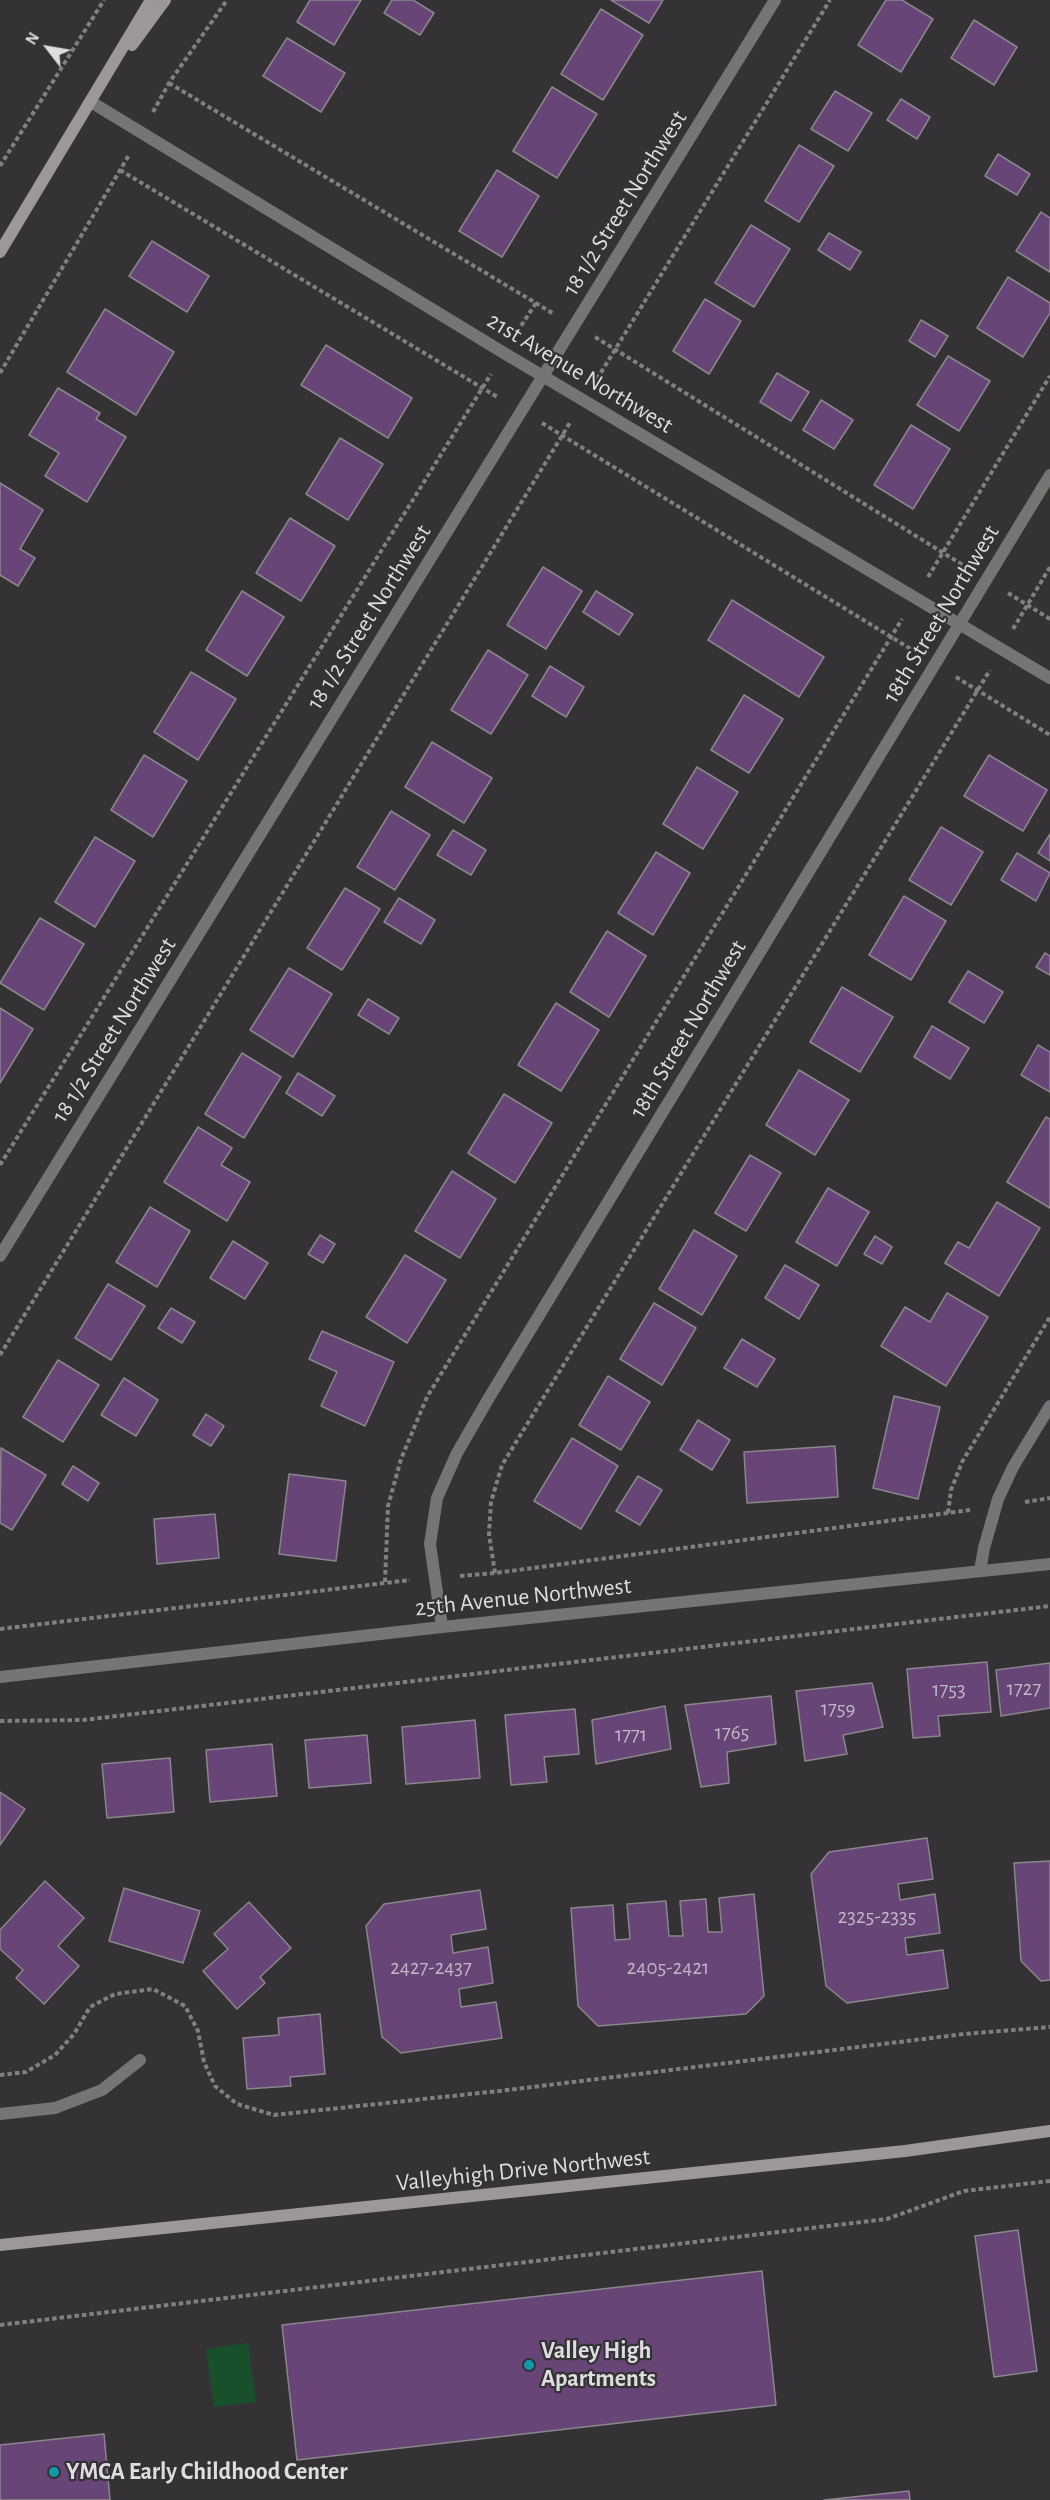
<!DOCTYPE html>
<style>
body{margin:0}
#map{position:relative;width:1050px;height:2500px;overflow:hidden;background:#353236;font-family:"Alegreya Sans",sans-serif}
canvas{display:block}
.north{position:absolute;left:18px;top:18px;width:60px;height:60px;-webkit-text-stroke:4px #353236;paint-order:stroke;rotate:301deg;font-size:16px;font-weight:700;line-height:24px;text-align:center;color:#dedddf}
.north::after{content:'';display:block;margin:auto;width:21px;height:27px;background:#dedddf;clip-path:polygon(50% 0,100% 100%,50% 72%,0 100%)}
</style>
<div id="map">
<canvas width="1050" height="2500"></canvas>
<div class="north">N</div>
</div>
<script>
const ctx = document.querySelector('canvas').getContext('2d');
ctx.lineJoin = 'round';
function fill(path, color) { ctx.fillStyle = color; ctx.fill(path, 'evenodd'); }
const poly = rows => new Path2D(rows.map(r => 'M' + r).join(''));
function strokePath(path, color, width, dash) { ctx.strokeStyle = color; ctx.lineWidth = width; ctx.lineCap = dash ? 'butt' : 'round'; ctx.setLineDash(dash || []); ctx.stroke(path); }
function label(font, color, halo, rows, align = 'center') {
  ctx.font = font + ' "Alegreya Sans",sans-serif'; ctx.lineWidth = 4.5; ctx.setLineDash([]); ctx.textBaseline = 'middle'; ctx.strokeStyle = halo; ctx.fillStyle = color; for (const [text, x, y, turn = 0] of rows) {
    ctx.save(); ctx.translate(x, y); ctx.rotate((+turn || 0) * Math.PI / 180); ctx.textAlign = isNaN(turn) ? turn : align; if (halo) ctx.strokeText(text, 0, 0); ctx.fillText(text, 0, 0); ctx.restore();
  }
}
fill(poly([
 [248,2343,256,2402,214,2407,206,2349]
]), '#19502c');
const building = poly([
 [310,0,361,0,334,45,297,22,310,0],
 [392,0,413,0,434,13,420,35,384,13,392,0],
 [611,0,663,0,649,23,611,0],
 [886,0,902,0,933,19,901,72,858,45,886,0],
 [601,9,643,35,603,100,561,74,601,9],
 [974,20,1017,47,994,85,951,58,974,20],
 [287,38,345,73,321,112,263,76,287,38],
 [552,87,597,114,557,178,513,151,552,87],
 [835,91,872,113,848,151,811,129,835,91],
 [901,99,930,117,917,139,887,120,901,99],
 [799,145,834,166,799,222,765,201,799,145],
 [998,154,1030,174,1017,195,985,176,998,154],
 [497,170,539,196,502,257,459,231,497,170],
 [1041,212,1050,218,1050,272,1016,251,1041,212],
 [751,225,790,249,754,307,715,283,751,225],
 [829,233,861,252,850,270,818,250,829,233],
 [152,241,209,276,187,312,129,276,152,241],
 [1008,277,1050,303,1050,313,1023,357,977,328,1008,277],
 [705,299,741,321,709,374,673,351,705,299],
 [105,309,174,352,136,415,67,372,105,309],
 [921,320,948,336,935,357,909,341,921,320],
 [326,345,412,398,388,438,301,385,326,345],
 [948,356,990,381,959,431,917,405,948,356],
 [777,373,809,392,791,421,760,402,777,373],
 [58,388,100,413,96,419,126,437,87,502,45,476,59,453,29,435,58,388],
 [821,400,853,420,834,449,803,430,821,400],
 [911,425,950,449,913,509,874,485,911,425],
 [340,438,383,464,348,520,306,494,340,438],
 [0,483,43,510,20,549,35,558,18,586,0,575,0,483],
 [290,518,335,546,301,601,256,573,290,518],
 [543,567,582,591,546,649,507,625,543,567],
 [242,591,284,617,247,676,206,650,242,591],
 [596,591,633,614,619,635,583,612,596,591],
 [732,600,824,657,799,697,708,640,732,600],
 [488,650,528,675,491,734,451,710,488,650],
 [550,666,584,687,566,717,532,696,550,666],
 [191,672,236,699,198,760,154,732,191,672],
 [744,695,783,719,749,773,711,750,744,695],
 [432,742,492,778,464,823,405,787,432,742],
 [144,755,187,781,153,837,111,810,144,755],
 [989,755,1047,790,1023,831,964,796,989,755],
 [697,767,738,792,703,849,663,824,697,767],
 [391,811,430,835,395,890,357,867,391,811],
 [941,827,983,852,951,905,909,880,941,827],
 [453,830,486,850,471,875,437,855,453,830],
 [1050,834,1050,861,1038,853,1050,834],
 [95,837,135,861,95,927,55,902,95,837],
 [656,852,690,873,653,935,618,913,656,852],
 [1017,853,1050,873,1036,901,1001,880,1017,853],
 [345,888,380,909,342,970,307,948,345,888],
 [904,896,946,921,911,980,869,955,904,896],
 [399,898,435,920,421,944,384,922,399,898],
 [40,918,84,944,44,1010,0,983,40,918],
 [607,931,646,956,609,1017,570,992,607,931],
 [1045,953,1050,956,1050,975,1036,967,1045,953],
 [289,968,332,994,293,1057,250,1030,289,968],
 [968,971,1003,992,984,1023,949,1002,968,971],
 [842,987,893,1017,860,1072,810,1042,842,987],
 [368,999,399,1018,389,1034,358,1015,368,999],
 [556,1003,599,1030,561,1091,518,1065,556,1003],
 [0,1008,33,1029,0,1083,0,1008],
 [932,1026,969,1048,950,1079,914,1057,932,1026],
 [1038,1045,1050,1052,1050,1092,1021,1075,1038,1045],
 [242,1053,281,1077,244,1138,205,1114,242,1053],
 [799,1070,849,1100,815,1155,766,1125,799,1070],
 [298,1073,335,1096,322,1116,286,1093,298,1073],
 [504,1094,552,1123,515,1183,468,1153,504,1094],
 [1046,1117,1050,1119,1050,1208,1007,1182,1046,1117],
 [198,1127,232,1148,221,1165,250,1182,227,1221,164,1182,198,1127],
 [750,1155,781,1173,746,1231,715,1213,750,1155],
 [452,1171,496,1199,460,1258,415,1231,452,1171],
 [828,1188,869,1212,837,1266,796,1242,828,1188],
 [997,1202,1040,1228,999,1296,945,1263,958,1242,969,1248,997,1202],
 [150,1207,190,1231,157,1287,116,1262,150,1207],
 [694,1230,737,1256,702,1315,659,1289,694,1230],
 [320,1235,335,1244,323,1263,308,1254,320,1235],
 [875,1236,892,1247,882,1264,864,1254,875,1236],
 [233,1241,268,1263,245,1299,210,1278,233,1241],
 [405,1255,446,1280,407,1343,366,1317,405,1255],
 [785,1265,819,1285,799,1319,765,1298,785,1265],
 [108,1284,145,1306,111,1360,75,1338,108,1284],
 [947,1293,988,1317,946,1386,881,1346,905,1307,930,1322,947,1293],
 [654,1303,696,1328,662,1385,620,1359,654,1303],
 [171,1308,195,1322,182,1343,158,1328,171,1308],
 [322,1331,394,1362,365,1426,321,1406,337,1372,309,1359,322,1331],
 [742,1339,775,1359,757,1387,724,1368,742,1339],
 [58,1360,99,1385,63,1442,23,1417,58,1360],
 [608,1376,650,1402,621,1450,579,1425,608,1376],
 [124,1378,158,1400,136,1436,101,1415,124,1378],
 [894,1396,940,1407,918,1499,873,1488,894,1396],
 [206,1414,224,1426,211,1446,193,1435,206,1414],
 [698,1420,730,1440,712,1470,680,1450,698,1420],
 [572,1438,618,1466,581,1529,534,1501,572,1438],
 [835,1446,838,1497,747,1503,744,1452,835,1446],
 [1,1448,46,1475,12,1530,0,1523,1,1448],
 [73,1466,99,1483,88,1501,62,1484,73,1466],
 [289,1474,346,1481,336,1561,279,1554,289,1474],
 [638,1476,662,1490,640,1525,616,1511,638,1476],
 [215,1514,219,1558,157,1564,154,1519,215,1514],
 [987,1662,991,1712,938,1716,940,1736,913,1738,907,1669,987,1662],
 [1050,1663,1050,1708,1001,1716,996,1670,1050,1663],
 [872,1683,883,1727,843,1735,847,1754,805,1761,796,1691,872,1683],
 [771,1696,776,1744,727,1752,729,1783,701,1787,685,1705,771,1696],
 [665,1706,671,1749,596,1764,592,1720,665,1706],
 [575,1709,579,1754,544,1757,547,1782,511,1785,505,1715,575,1709],
 [475,1720,480,1778,406,1784,402,1727,475,1720],
 [367,1735,371,1783,309,1788,305,1740,367,1735],
 [272,1744,277,1796,210,1802,206,1750,272,1744],
 [170,1758,174,1812,107,1818,102,1764,170,1758],
 [0,1792,25,1809,0,1845,0,1792],
 [927,1838,933,1879,898,1884,900,1900,935,1894,940,1933,905,1938,907,1955,943,1950,948,1988,847,2003,826,1986,811,1874,829,1852,927,1838],
 [1050,1861,1050,1980,1041,1981,1021,1961,1014,1863,1050,1861],
 [45,1881,84,1918,58,1946,79,1966,44,2004,16,1978,23,1970,0,1949,0,1930,45,1881],
 [124,1888,200,1911,183,1963,109,1941,124,1888],
 [480,1890,486,1929,451,1935,453,1953,488,1947,493,1983,459,1989,461,2007,496,2002,502,2038,401,2053,382,2037,366,1926,384,1904,480,1890],
 [754,1894,764,1996,746,2014,598,2026,578,2006,571,1908,613,1905,615,1940,630,1939,627,1904,666,1901,669,1936,683,1936,680,1901,706,1899,708,1932,722,1932,719,1898,754,1894],
 [249,1902,291,1948,260,1977,265,1983,237,2009,203,1971,228,1949,214,1934,249,1902],
 [320,2014,325,2074,290,2077,291,2086,247,2089,243,2038,279,2035,278,2018,320,2014],
 [1018,2230,1037,2371,994,2377,975,2236,1018,2230],
 [762,2271,776,2405,297,2460,282,2325,762,2271],
 [104,2434,110,2500,0,2500,0,2445,104,2434],
 [909,2491,910,2500,824,2500,909,2491]
]);
fill(building, '#674576');
strokePath(building, '#8a878c', 1.5);
strokePath(poly([
 [169,83,554,314],
 [153,112,169,83,227,0],
 [0,166,104,0],
 [120,170,499,398],
 [517,332,536,303],
 [595,337,966,567],
 [0,373,129,155],
 [597,379,830,0],
 [542,423,914,651],
 [928,577,1050,376],
 [1008,593,1050,619],
 [1013,629,1050,567],
 [956,677,1050,735],
 [0,1165,491,374],
 [0,1355,571,421],
 [1025,1502,1050,1498],
 [948,1513,951,1490,962,1462,1050,1317],
 [495,1573,489,1534,491,1502,502,1465,990,670],
 [460,1576,495,1573,970,1510],
 [385,1582,388,1506,401,1459,427,1397,902,619],
 [0,1629,410,1580],
 [0,1721,83,1720,1050,1606],
 [0,2075,26,2072,55,2055,74,2034,90,2007,115,1994,153,1989,185,2006,198,2031,204,2062,215,2086,237,2104,274,2115,508,2090,964,2034,1050,2027],
 [0,2325,887,2219,964,2191,1050,2181]
]), '#817f82', 4, [4.5, 3]);
strokePath(poly([
 [91,102,504,353,1050,678],
 [0,1256,775,0],
 [980,1571,984,1548,998,1499,1013,1467,1050,1406],
 [442,1627,430,1544,437,1498,457,1453,490,1396,1050,475],
 [0,1677,442,1627,1050,1564],
 [0,2114,55,2108,102,2090,140,2060]
]), '#777474', 12);
strokePath(poly([
 [132,45,165,0],
 [0,252,151,0],
 [0,2245,905,2151,1050,2131]
]), '#9d9898', 12);
for (const [x, y, r, color] of [
 [529,2365,6,"#0f9aa8"],
 [54,2472,6,"#0f9aa8"]
]) { const dot = new Path2D(); dot.arc(x, y, r, 0, 2 * Math.PI); ctx.fillStyle = color; ctx.fill(dot); strokePath(dot, '#353236', 2); }
label('21px', '#c0b7c5', null, [
 ["1727",1024,1689],
 ["1753",949,1690],
 ["1759",838,1709],
 ["1765",732,1733],
 ["1771",631,1735],
 ["2325-2335",877,1917],
 ["2427-2437",431,1968],
 ["2405-2421",668,1968]
]);
label('24px', '#dedddf', '#353236', [
 ["18 1/2 Street Northwest",625,203,-58],
 ["21st Avenue Northwest",580,373,31],
 ["18th Street Northwest",941,614,-59],
 ["18 1/2 Street Northwest",369,617,-58],
 ["18th Street Northwest",688,1029,-59],
 ["18 1/2 Street Northwest",114,1030,-58],
 ["25th Avenue Northwest",523,1597,-6],
 ["Valleyhigh Drive Northwest",523,2170,-6]
]);
label('bold 24px', '#dedddf', '#353236', [
 ["Valley High",541,2351],
 ["Apartments",541,2379],
 ["YMCA Early Childhood Center",66,2472]
], 'left');
</script>
